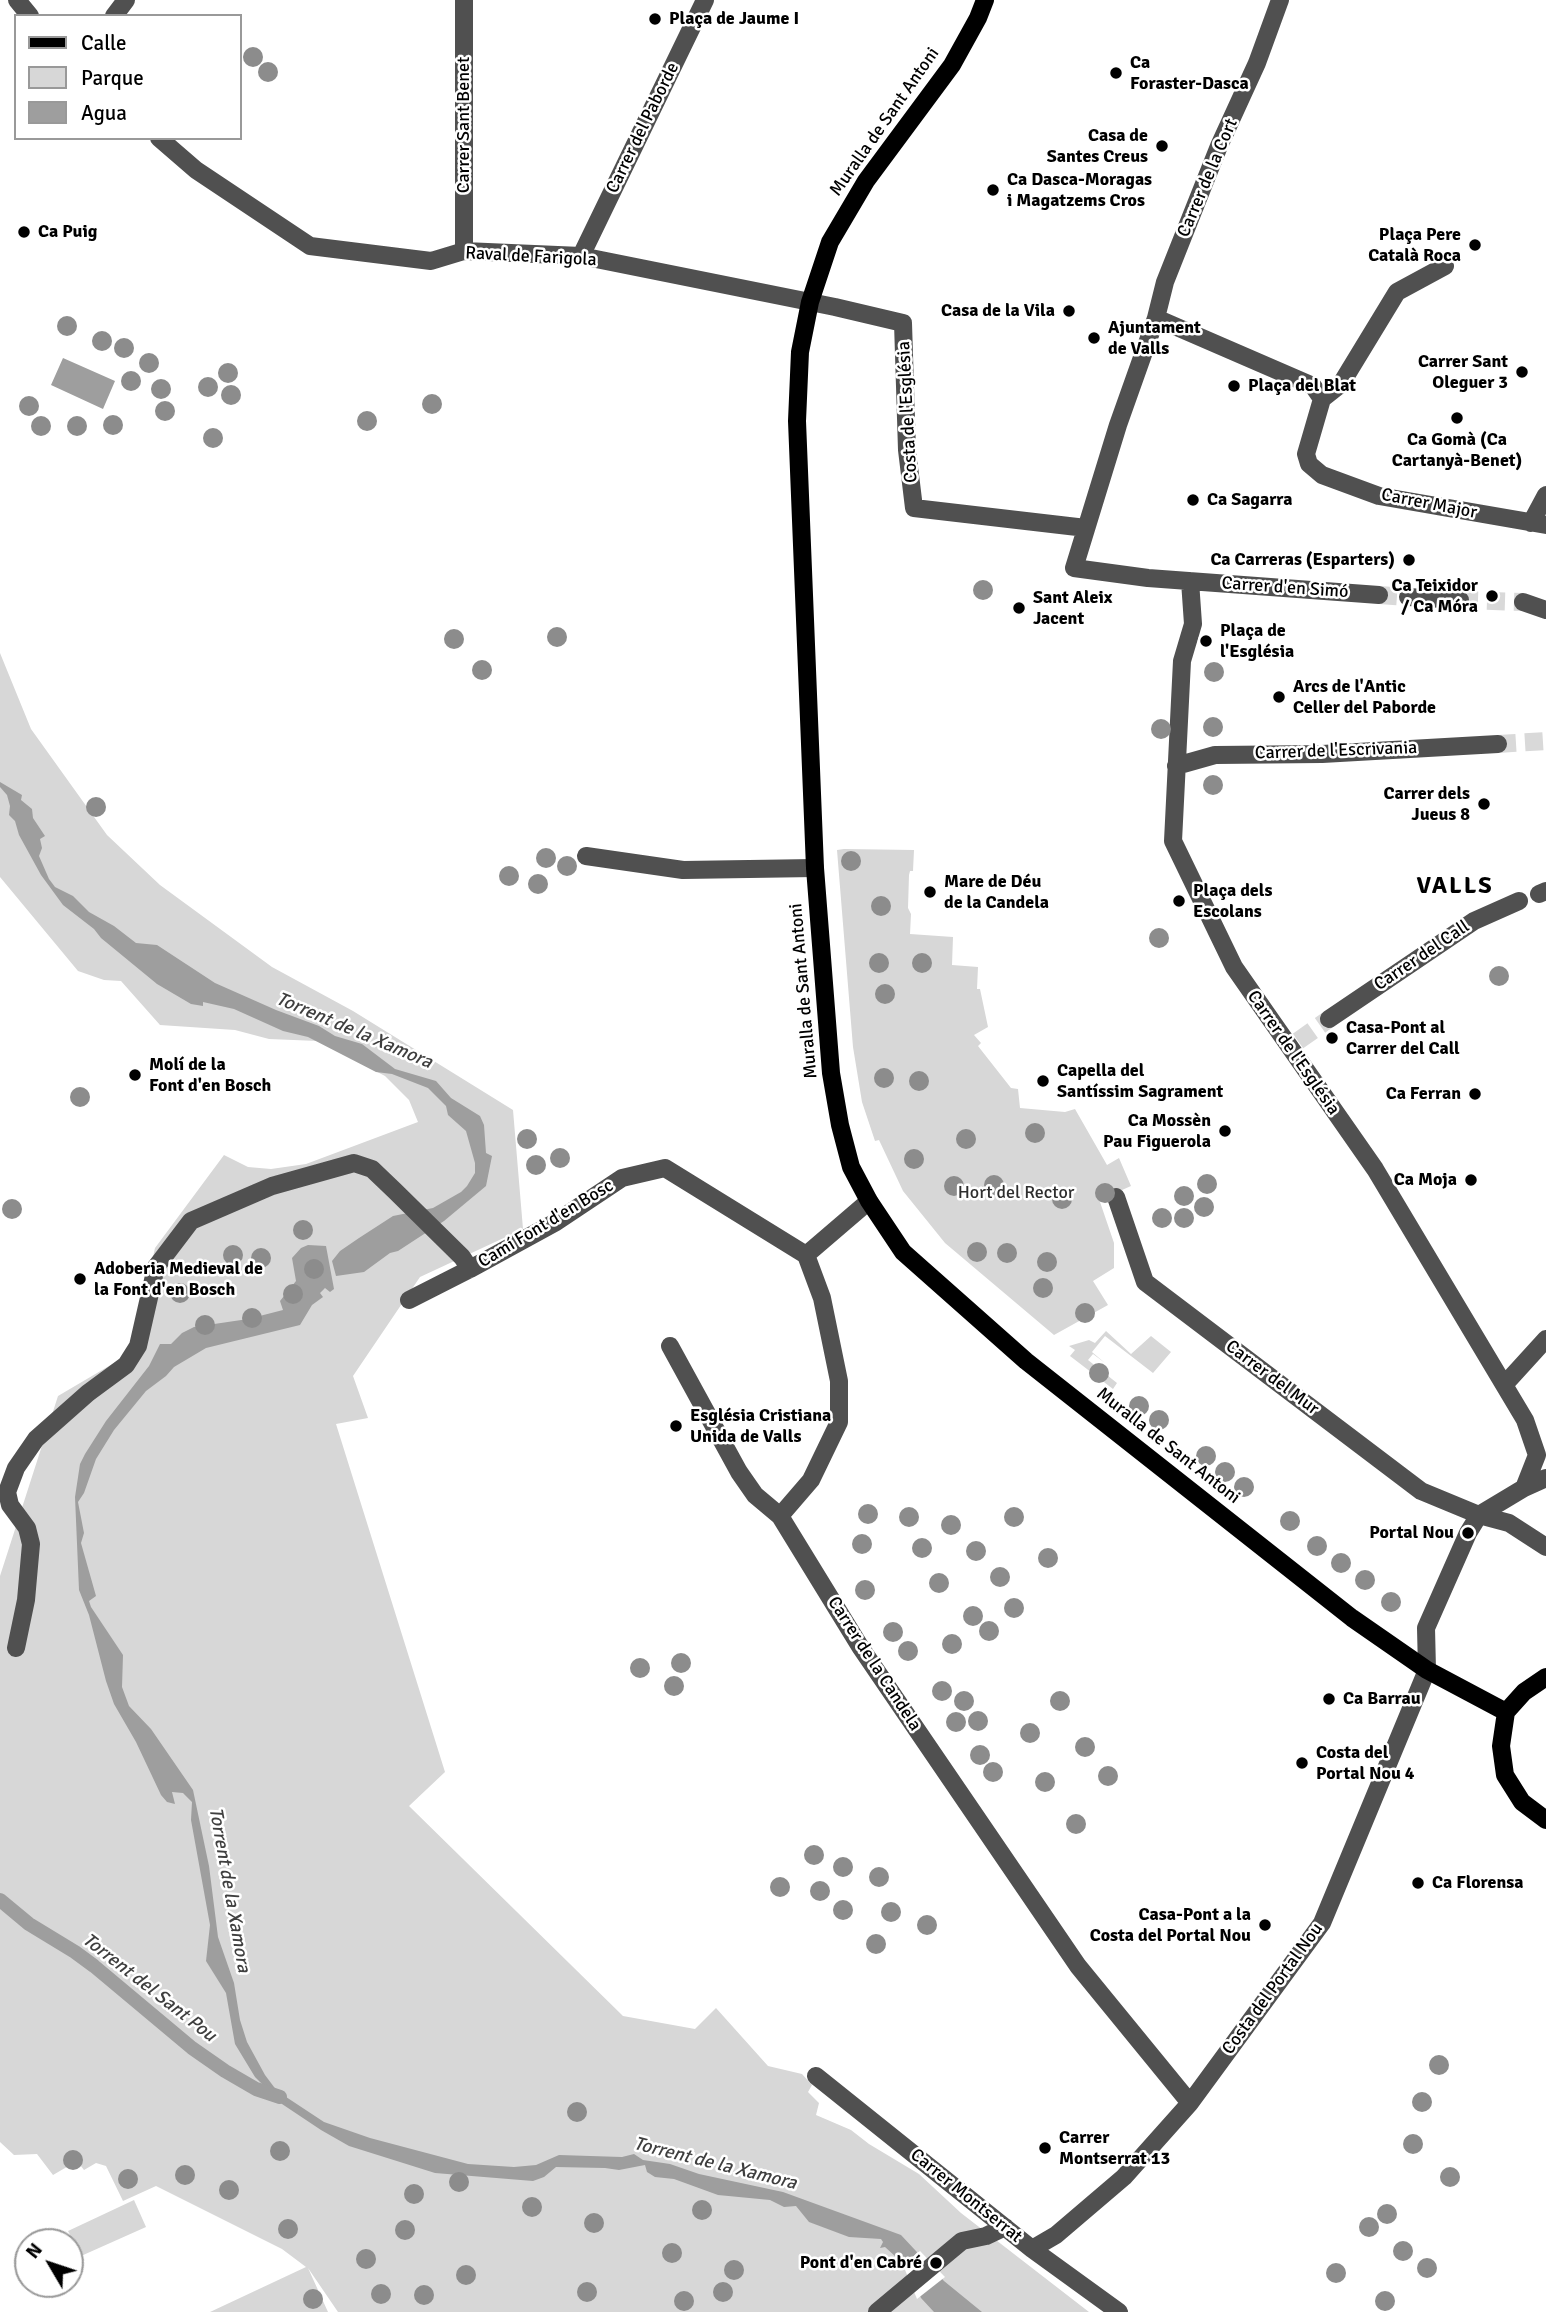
<!DOCTYPE html>
<meta charset="utf-8">
<style>
body{margin:0}
#map{position:relative;width:1546px;height:2312px;overflow:hidden;background:#fff;font-family:Signika,sans-serif}
canvas{display:block}
.legend{position:absolute;left:14px;top:14px;width:228px;height:126px;box-sizing:border-box;background:#fff;border:2px solid #999;margin:0;padding:9px 12px;list-style:none;font-size:21px;color:#000}
.legend li{display:flex;align-items:center;gap:14px;height:35px}
.legend b{width:35px;border:2px solid #999}
.north{position:absolute;left:14px;top:2228px;width:70px;height:70px;box-sizing:border-box;background:#fff;border:2px solid #999;border-radius:50%;rotate:309deg;font-size:19px;font-weight:700;line-height:28px;text-align:center;color:#000}
.north::after{content:'';display:block;margin:auto;width:24px;height:32px;background:#000;clip-path:polygon(50% 0,100% 100%,50% 72%,0 100%)}
</style>
<div id="map">
<canvas width="1546" height="2312"></canvas>
<ul class="legend">
<li><b style="height:9px;background:#000"></b>Calle</li>
<li><b style="height:19px;background:#d7d7d7"></b>Parque</li>
<li><b style="height:19px;background:#9e9e9e"></b>Agua</li>
</ul>
<div class="north">N</div>
</div>
<script>
const ctx = document.querySelector('canvas').getContext('2d');
ctx.lineJoin = 'round';
function fill(path, color) { ctx.fillStyle = color; ctx.fill(path, 'evenodd'); }
const poly = rows => new Path2D(rows.map(r => 'M' + r).join(''));
function strokePath(path, color, width, dash) { ctx.strokeStyle = color; ctx.lineWidth = width; ctx.lineCap = dash ? 'butt' : 'round'; ctx.setLineDash(dash || []); ctx.stroke(path); }
function label(font, color, halo, rows, align = 'center') {
  ctx.font = font + ' Signika,sans-serif'; ctx.lineWidth = 5; ctx.setLineDash([]); ctx.textBaseline = 'middle'; ctx.strokeStyle = halo; ctx.fillStyle = color; for (const [text, x, y, turn = 0] of rows) {
    ctx.save(); ctx.translate(x, y); ctx.rotate((+turn || 0) * Math.PI / 180); ctx.textAlign = isNaN(turn) ? turn : align; if (halo) ctx.strokeText(text, 0, 0); ctx.fillText(text, 0, 0); ctx.restore();
  }
}
fill(poly([
 [0,653,31,729,107,835,160,885,272,967,353,1011,513,1110,523,1229,420,1277,353,1376,368,1418,336,1424,445,1772,409,1806,623,2016,695,2029,716,2008,768,2066,802,2074,812,2085,808,2092,819,2103,816,2115,851,2130,869,2144,919,2174,961,2213,1089,2312,338,2312,308,2268,328,2312,210,2312,306,2267,282,2249,156,2186,123,2201,106,2166,96,2163,84,2170,77,2161,53,2175,37,2154,14,2155,0,2142,0,1576,58,1396,131,1353,155,1248,224,1155,248,1167,271,1169,306,1164,418,1122,409,1100,385,1076,318,1041,269,1039,235,1030,160,1025,121,981,104,980,78,971,0,877],
 [844,849,914,850,913,871,910,871,909,875,908,908,911,914,910,934,953,937,952,965,978,967,977,989,980,989,988,1027,974,1035,981,1043,978,1046,1011,1088,1018,1089,1020,1108,1065,1112,1075,1109,1107,1165,1119,1158,1131,1186,1104,1198,1100,1202,1114,1243,1114,1268,1093,1281,1108,1305,1054,1335,945,1243,903,1191,879,1140,875,1141,862,1102,853,1047,837,850],
 [1106,1331,1131,1354,1151,1336,1171,1352,1153,1373,1105,1336,1092,1352,1105,1363,1093,1354,1088,1360,1117,1383,1113,1389,1070,1356,1075,1350,1069,1346,1089,1340,1095,1343],
 [134,2200,146,2227,81,2256,68,2231]
]), '#d7d7d7');
fill(poly([
 [63,358,115,381,103,409,51,385],
 [0,782,22,795,21,800,32,809,33,818,45,836,40,839,42,848,39,856,49,879,55,887,73,896,89,912,114,926,136,943,157,945,215,983,276,1010,319,1026,335,1036,362,1044,395,1069,436,1081,451,1098,480,1116,484,1125,486,1153,492,1156,486,1186,444,1221,398,1251,390,1253,364,1272,336,1276,332,1261,340,1251,359,1238,393,1216,433,1208,461,1192,467,1186,475,1173,475,1163,466,1131,448,1115,446,1106,428,1088,392,1074,376,1072,308,1037,283,1031,234,1009,203,1002,203,1006,191,1004,157,984,101,938,94,929,63,905,41,875,19,835,15,821,9,815,10,806,7,795,0,787],
 [308,1245,326,1246,334,1289,330,1292,325,1288,320,1293,323,1297,312,1305,300,1325,206,1348,174,1367,166,1376,146,1391,114,1430,96,1459,84,1493,78,1502,84,1533,81,1543,96,1596,89,1601,91,1607,123,1655,122,1687,129,1706,151,1729,193,1790,209,1866,218,1937,234,1983,240,2020,247,2042,265,2075,277,2091,324,2122,370,2138,468,2164,514,2167,536,2165,559,2155,622,2157,634,2154,643,2160,670,2164,699,2174,783,2192,901,2235,944,2281,982,2312,934,2312,921,2298,903,2258,896,2257,885,2247,880,2248,883,2242,881,2239,849,2237,809,2222,796,2206,784,2207,770,2200,718,2195,674,2179,655,2177,647,2172,645,2165,619,2170,605,2168,556,2167,544,2177,533,2181,435,2173,349,2146,321,2130,282,2104,255,2077,235,2044,226,1993,206,1961,210,1925,191,1820,192,1802,183,1793,172,1792,175,1804,167,1802,161,1795,136,1742,114,1704,106,1681,89,1615,79,1590,75,1497,80,1464,85,1454,106,1421,149,1366,160,1344,171,1344,182,1333,194,1327,248,1319,283,1310,280,1301,296,1281,292,1258,301,1248]
]), '#9e9e9e');
fill(poly([
 [920,2251,945,2277,917,2299,903,2265]
]), '#fff');
strokePath(poly([
 [0,1900,29,1924,75,1952,94,1966,192,2048,225,2071,256,2089,280,2097]
]), '#9e9e9e', 14);
strokePath(poly([
 [1379,595,1408,597],
 [1460,600,1523,602],
 [1498,744,1546,741],
 [1298,1041,1329,1019]
]), '#d9d9d9', 18, [18, 9]);
strokePath(poly([
 [17,0,30,16],
 [464,0,464,251],
 [1280,0,1257,63,1219,146,1165,282,1156,318,1118,425,1074,568,1148,578,1379,595],
 [114,16,126,0],
 [159,138,196,170,310,246,431,261,464,251,581,256,835,307,903,323,907,450,914,508,1086,528],
 [581,256,705,0],
 [1156,318,1313,386,1322,399,1306,454,1309,464,1322,475,1379,496,1546,525],
 [1322,399,1341,384,1397,292,1445,266],
 [1531,523,1546,495],
 [1190,581,1193,624,1182,661,1173,841,1234,967,1375,1169,1525,1420,1537,1455,1524,1488],
 [1408,597,1460,600],
 [1523,602,1546,610],
 [1176,766,1215,755,1322,754,1498,744],
 [586,856,683,870,815,868],
 [1539,894,1546,891],
 [1329,1019,1474,921,1519,901],
 [1116,1197,1145,1282,1421,1491,1479,1515,1509,1523,1546,1547],
 [806,1255,869,1201],
 [409,1300,470,1269,556,1222,622,1178,665,1168,806,1255],
 [670,1346,739,1472,755,1495,780,1516,861,1648,1078,1966,1190,2103],
 [1505,1384,1546,1339],
 [780,1516,811,1480,839,1422,839,1381,822,1298,806,1255],
 [16,1648,26,1600,31,1544,27,1528,10,1505,7,1492,16,1468,36,1439,88,1393,126,1365,138,1346,156,1267,191,1221,272,1186,354,1163,372,1169,395,1191,462,1257,470,1269],
 [816,2076,1032,2249,1119,2312],
 [1032,2249,1056,2235,1124,2177,1190,2103,1322,1923,1427,1670,1426,1628,1468,1533,1479,1515,1524,1488,1546,1478],
 [877,2312,962,2241,986,2236,1005,2227]
]), '#505050', 18);
strokePath(poly([
 [985,0,978,18,952,65,866,181,830,242,810,302,800,352,797,421,815,868,831,1073,840,1125,851,1167,869,1201,903,1252,1026,1361,1352,1618,1427,1670,1506,1712],
 [1546,1677,1524,1692,1506,1712,1501,1746,1505,1775,1522,1802,1546,1820]
]), '#000', 18);
ctx.fillStyle = '#8c8c8c';
for (const [x, y] of [
 [253,57],
 [268,72],
 [67,326],
 [102,341],
 [124,348],
 [149,363],
 [228,373],
 [131,381],
 [208,387],
 [161,389],
 [231,395],
 [432,404],
 [29,406],
 [165,411],
 [367,421],
 [113,425],
 [41,426],
 [77,426],
 [213,438],
 [983,590],
 [557,637],
 [454,639],
 [482,670],
 [1214,672],
 [1213,727],
 [1161,729],
 [1213,785],
 [96,807],
 [546,858],
 [851,861],
 [567,866],
 [509,876],
 [538,884],
 [881,906],
 [1159,938],
 [879,963],
 [922,963],
 [1499,976],
 [885,994],
 [884,1078],
 [919,1081],
 [80,1097],
 [1035,1133],
 [527,1139],
 [966,1139],
 [560,1158],
 [914,1159],
 [536,1165],
 [1207,1184],
 [994,1185],
 [954,1186],
 [1105,1193],
 [1184,1196],
 [1062,1199],
 [1204,1207],
 [12,1209],
 [1162,1218],
 [1184,1218],
 [303,1230],
 [977,1252],
 [1007,1253],
 [233,1255],
 [261,1258],
 [1047,1262],
 [314,1269],
 [1043,1288],
 [180,1293],
 [293,1294],
 [1085,1313],
 [252,1318],
 [205,1325],
 [1099,1373],
 [1139,1406],
 [1159,1420],
 [1206,1456],
 [1225,1472],
 [1244,1487],
 [868,1514],
 [909,1517],
 [1014,1517],
 [1290,1521],
 [951,1525],
 [862,1544],
 [1317,1546],
 [922,1548],
 [976,1551],
 [1048,1558],
 [1341,1563],
 [1000,1577],
 [1365,1580],
 [939,1583],
 [865,1590],
 [1391,1602],
 [1014,1608],
 [973,1616],
 [989,1631],
 [893,1632],
 [952,1644],
 [908,1651],
 [681,1663],
 [640,1668],
 [674,1686],
 [942,1691],
 [964,1701],
 [1060,1701],
 [978,1721],
 [956,1722],
 [1030,1733],
 [1085,1747],
 [980,1755],
 [993,1772],
 [1108,1776],
 [1045,1782],
 [1076,1824],
 [814,1855],
 [843,1867],
 [879,1877],
 [780,1887],
 [820,1891],
 [843,1910],
 [891,1912],
 [927,1925],
 [876,1944],
 [1439,2065],
 [1422,2102],
 [577,2112],
 [1413,2144],
 [280,2151],
 [73,2160],
 [185,2175],
 [1450,2177],
 [128,2179],
 [459,2182],
 [229,2190],
 [414,2194],
 [532,2207],
 [702,2210],
 [1387,2214],
 [594,2223],
 [1369,2227],
 [288,2229],
 [405,2230],
 [1403,2251],
 [672,2253],
 [366,2259],
 [1427,2268],
 [734,2270],
 [1336,2273],
 [466,2275],
 [587,2292],
 [723,2292],
 [381,2294],
 [424,2295],
 [313,2299],
 [684,2301],
 [1385,2301]
]) { ctx.beginPath(); ctx.arc(x, y, 10, 0, 2 * Math.PI); ctx.fill(); }
for (const [x, y, r, color] of [
 [655,19,7,"#000"],
 [1116,73,7,"#000"],
 [1162,146,7,"#000"],
 [993,190,7,"#000"],
 [24,232,7,"#000"],
 [1475,245,7,"#000"],
 [1069,311,7,"#000"],
 [1094,338,7,"#000"],
 [1522,372,7,"#000"],
 [1234,386,7,"#000"],
 [1457,418,7,"#000"],
 [1193,500,7,"#000"],
 [1409,560,7,"#000"],
 [1492,596,7,"#000"],
 [1019,608,7,"#000"],
 [1206,641,7,"#000"],
 [1279,697,7,"#000"],
 [1484,804,7,"#000"],
 [930,892,7,"#000"],
 [1179,901,7,"#000"],
 [1332,1038,7,"#000"],
 [135,1075,7,"#000"],
 [1043,1081,7,"#000"],
 [1475,1094,7,"#000"],
 [1225,1131,7,"#000"],
 [1471,1180,7,"#000"],
 [80,1279,7,"#000"],
 [676,1426,7,"#000"],
 [1468,1533,7,"#000"],
 [1329,1699,7,"#000"],
 [1302,1763,7,"#000"],
 [1418,1883,7,"#000"],
 [1265,1925,7,"#000"],
 [1045,2148,7,"#000"],
 [936,2263,7,"#000"]
]) { const dot = new Path2D(); dot.arc(x, y, r, 0, 2 * Math.PI); ctx.fillStyle = color; ctx.fill(dot); strokePath(dot, '#fff', 2.5); }
label('bold 18px', '#000', '#fff', [
 ["Plaça de Jaume I",669,19],
 ["Ca",1130,63],
 ["Foraster-Dasca",1130,84],
 ["Casa de",1148,136,"right"],
 ["Santes Creus",1148,157,"right"],
 ["Ca Dasca-Moragas",1007,180],
 ["i Magatzems Cros",1007,201],
 ["Ca Puig",38,232],
 ["Plaça Pere",1461,235,"right"],
 ["Català Roca",1461,256,"right"],
 ["Casa de la Vila",1055,311,"right"],
 ["Ajuntament",1108,328],
 ["de Valls",1108,349],
 ["Carrer Sant",1508,362,"right"],
 ["Oleguer 3",1508,383,"right"],
 ["Plaça del Blat",1248,386],
 ["Ca Gomà (Ca",1457,440,"center"],
 ["Cartanyà-Benet)",1457,461,"center"],
 ["Ca Sagarra",1207,500],
 ["Ca Carreras (Esparters)",1395,560,"right"],
 ["Ca Teixidor",1478,586,"right"],
 ["/ Ca Móra",1478,607,"right"],
 ["Sant Aleix",1033,598],
 ["Jacent",1033,619],
 ["Plaça de",1220,631],
 ["l'Església",1220,652],
 ["Arcs de l'Antic",1293,687],
 ["Celler del Paborde",1293,708],
 ["Carrer dels",1470,794,"right"],
 ["Jueus 8",1470,815,"right"],
 ["Mare de Déu",944,882],
 ["de la Candela",944,903],
 ["Plaça dels",1193,891],
 ["Escolans",1193,912],
 ["Casa-Pont al",1346,1028],
 ["Carrer del Call",1346,1049],
 ["Molí de la",149,1065],
 ["Font d'en Bosch",149,1086],
 ["Capella del",1057,1071],
 ["Santíssim Sagrament",1057,1092],
 ["Ca Ferran",1461,1094,"right"],
 ["Ca Mossèn",1211,1121,"right"],
 ["Pau Figuerola",1211,1142,"right"],
 ["Ca Moja",1457,1180,"right"],
 ["Adoberia Medieval de",94,1269],
 ["la Font d'en Bosch",94,1290],
 ["Església Cristiana",690,1416],
 ["Unida de Valls",690,1437],
 ["Portal Nou",1454,1533,"right"],
 ["Ca Barrau",1343,1699],
 ["Costa del",1316,1753],
 ["Portal Nou 4",1316,1774],
 ["Ca Florensa",1432,1883],
 ["Casa-Pont a la",1251,1915,"right"],
 ["Costa del Portal Nou",1251,1936,"right"],
 ["Carrer",1059,2138],
 ["Montserrat 13",1059,2159],
 ["Pont d'en Cabré",922,2263,"right"]
], 'left');
label('18px', '#000', '#fff', [
 ["Muralla de Sant Antoni",885,122,-55],
 ["Carrer Sant Benet",464,125,-90],
 ["Carrer del Paborde",643,128,-64],
 ["Carrer de la Cort",1208,178,-67],
 ["Raval de Farigola",531,257,3],
 ["Costa de l'Església",908,412,-93],
 ["Carrer Major",1429,504,11],
 ["Carrer d'en Simó",1285,588,4],
 ["Carrer de l'Escrivania",1336,751,-2],
 ["Carrer del Call",1422,956,-34],
 ["Muralla de Sant Antoni",804,991,-95],
 ["Carrer de l'Església",1293,1053,55],
 ["Camí Font d'en Bosc",546,1224,-31],
 ["Carrer del Mur",1272,1378,37],
 ["Muralla de Sant Antoni",1168,1446,38],
 ["Carrer de la Candela",874,1664,57],
 ["Costa del Portal Nou",1273,1989,-54],
 ["Carrer Montserrat",966,2196,39]
]);
label('18px', '#2e2e2e', '#fff', [
 ["Hort del Rector",1016,1193]
]);
label('italic 19px', '#3f3f3f', '#fff', [
 ["Torrent de la Xamora",354,1031,23],
 ["Torrent de la Xamora",229,1890,80],
 ["Torrent del Sant Pou",149,1988,38],
 ["Torrent de la Xamora",715,2164,14]
]);
ctx.letterSpacing = '2px';
label('bold 24px', '#000', '#fff', [
 ["VALLS",1455,887]
]);
ctx.letterSpacing = '0px';
</script>
